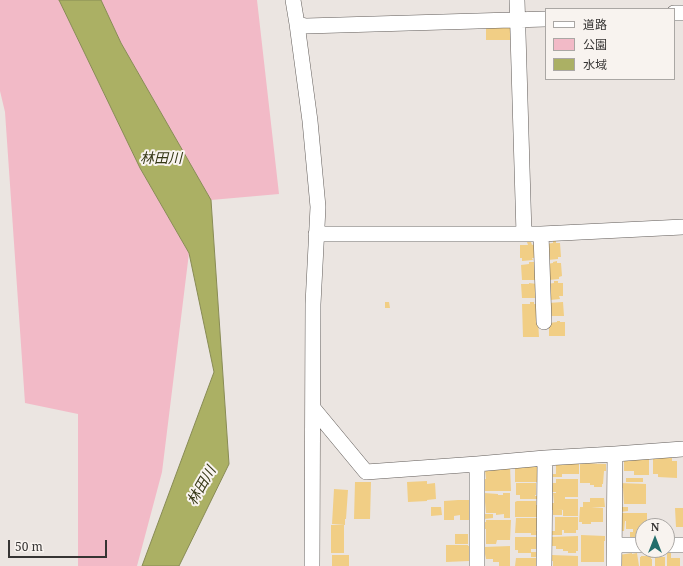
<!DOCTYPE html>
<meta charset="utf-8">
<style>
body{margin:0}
#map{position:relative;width:683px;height:566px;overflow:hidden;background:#ebe5e1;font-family:"Noto Serif","Noto Sans JP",serif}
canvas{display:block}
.legend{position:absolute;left:545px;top:8px;width:130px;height:72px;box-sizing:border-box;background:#f8f3ef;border:1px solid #aaa7a4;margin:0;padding:5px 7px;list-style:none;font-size:12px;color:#363433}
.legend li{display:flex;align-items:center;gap:8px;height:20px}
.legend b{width:20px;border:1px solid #aaa7a4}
.north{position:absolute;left:635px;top:518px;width:40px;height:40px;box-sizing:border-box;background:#f8f3ef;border:1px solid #aaa7a4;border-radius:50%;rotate:0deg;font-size:11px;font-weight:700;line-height:16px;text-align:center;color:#363433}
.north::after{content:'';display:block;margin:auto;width:14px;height:18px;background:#236e6c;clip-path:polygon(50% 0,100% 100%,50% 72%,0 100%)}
.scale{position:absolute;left:8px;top:540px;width:99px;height:18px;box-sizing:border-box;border:2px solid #363433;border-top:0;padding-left:5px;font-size:12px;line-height:14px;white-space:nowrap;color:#363433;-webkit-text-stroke:3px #f8f3ef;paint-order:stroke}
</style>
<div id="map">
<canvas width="683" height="566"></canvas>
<ul class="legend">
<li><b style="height:5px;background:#fff"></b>道路</li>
<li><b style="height:11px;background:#f2bac7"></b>公園</li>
<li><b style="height:11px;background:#abb064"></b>水域</li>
</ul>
<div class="north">N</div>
<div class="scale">50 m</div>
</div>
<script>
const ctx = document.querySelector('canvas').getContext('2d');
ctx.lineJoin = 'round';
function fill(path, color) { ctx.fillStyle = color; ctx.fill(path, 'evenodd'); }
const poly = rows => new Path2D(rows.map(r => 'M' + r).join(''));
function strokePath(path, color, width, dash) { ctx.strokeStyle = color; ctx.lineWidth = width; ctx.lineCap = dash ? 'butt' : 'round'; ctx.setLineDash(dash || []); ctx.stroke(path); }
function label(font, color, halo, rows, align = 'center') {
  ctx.font = font + ' "Noto Serif","Noto Sans JP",serif'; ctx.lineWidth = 4; ctx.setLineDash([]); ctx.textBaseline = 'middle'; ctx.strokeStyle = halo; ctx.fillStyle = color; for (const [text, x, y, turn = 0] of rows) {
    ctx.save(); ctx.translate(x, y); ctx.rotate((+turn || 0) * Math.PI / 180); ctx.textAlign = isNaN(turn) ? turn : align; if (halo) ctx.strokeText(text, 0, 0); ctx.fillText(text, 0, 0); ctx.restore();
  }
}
fill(poly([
 [0,0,59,0,140,168,189,253,162,472,137,566,78,566,78,414,25,403,5,112,0,91],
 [101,0,257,0,279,194,211,200,121,43]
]), '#f2bac7');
const water = poly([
 [59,0,101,0,121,43,211,200,229,464,179,566,142,566,214,372,189,253,140,168,59,0]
]);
fill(water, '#abb064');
strokePath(water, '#888b55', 1);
fill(poly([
 [511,24,512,40,486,40,486,25],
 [553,241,556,241,556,243,560,243,561,257,558,257,558,259,548,260,545,244,553,243],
 [527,242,531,242,532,245,535,244,536,258,532,258,533,260,522,261,522,258,520,258,520,245,528,245],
 [557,261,557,263,561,263,562,276,559,277,559,279,549,280,546,264,553,263,553,262],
 [529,262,536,262,537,280,522,280,521,265,529,264],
 [554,281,558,281,558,283,563,283,563,296,559,296,560,299,550,300,547,284,554,283],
 [529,283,537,284,537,298,522,298,521,284,529,284],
 [385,302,389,302,390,308,385,308],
 [530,302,534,302,534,304,538,304,538,320,529,321,538,320,539,337,523,337,522,304,530,304],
 [563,302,564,316,548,316,548,303],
 [557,321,560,321,560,322,565,322,565,336,549,336,549,323,557,322],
 [649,457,649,475,634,475,634,471,624,471,624,459],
 [653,457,672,458,672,461,677,461,677,478,658,477,658,474,653,474],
 [556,462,579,463,579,474,562,474,562,477,552,477,552,474,556,474],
 [580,463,606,464,606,471,604,471,603,484,602,484,602,487,594,487,594,485,590,485,590,483,580,483],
 [538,464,541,482,515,482,515,465],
 [501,466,510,466,511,491,484,491,484,479,486,479,485,470,501,470],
 [626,478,643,478,643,482,626,482],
 [556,479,578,479,578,497,565,497,565,499,578,499,578,516,563,516,563,510,555,509,562,510,562,515,553,515,553,510,551,510,551,503,554,503,553,493,556,493,556,492,552,492,552,483,556,483],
 [427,481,427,484,435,483,436,499,427,500,427,501,408,502,407,482],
 [355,482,371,482,370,519,354,519],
 [516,483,536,483,536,495,535,495,535,496,540,496,540,499,520,499,520,495,516,495],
 [619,483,646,484,646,504,624,504,623,488,619,488],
 [334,489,348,490,346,519,345,519,345,525,332,524],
 [484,493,498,494,498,495,503,495,503,493,510,493,510,518,504,518,504,514,496,515,496,513,486,513,485,502,484,502],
 [590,498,604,498,605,507,591,507,603,508,603,522,591,522,591,524,582,524,582,522,579,522,580,507,583,507,583,502,590,502],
 [458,500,469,500,470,520,460,520,460,515,454,516,454,520,444,520,444,501],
 [517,501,536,501,536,505,540,505,540,517,515,517,515,502],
 [431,507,441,507,442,515,431,516],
 [619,507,628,507,628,511,620,512],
 [675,508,683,508,683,527,676,527],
 [622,513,647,513,647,526,643,526,643,537,630,537,630,532,633,532,633,529,626,529,626,521,625,521,624,531,619,531],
 [484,514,493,514,493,518,484,519],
 [555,517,578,517,578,530,576,530,576,533,564,533,564,530,562,530,562,535,552,535,552,531,555,531],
 [516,518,540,518,540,530,536,530,536,531,539,531,539,535,531,535,531,533,515,533],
 [486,520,511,520,510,540,497,540,496,544,486,544,486,529,483,529,484,522,486,522],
 [331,525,344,525,344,553,331,553],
 [455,534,468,534,468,544,455,544],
 [581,535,605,536,605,541,604,541,604,562,581,562],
 [578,536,578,551,576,551,576,553,568,553,568,551,563,551,563,549,556,549,556,546,551,546,551,537],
 [515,537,540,537,540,549,531,549,531,552,540,552,540,557,531,557,531,553,518,553,518,550,515,550],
 [446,545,468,545,468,546,470,546,470,558,469,558,469,561,446,562],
 [510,546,510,566,499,566,499,562,493,562,493,559,486,559,485,554,484,554,484,547],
 [649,551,653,551,653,558,651,558,651,559,652,559,652,566,640,566,640,557,641,557,641,556,649,556],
 [655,551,659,551,659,557,665,557,665,566,655,566],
 [667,551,671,551,671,558,680,558,680,566,667,566],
 [632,553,632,554,637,553,639,566,620,566,619,555],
 [332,555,349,555,349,566,332,566],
 [552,555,578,556,578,566,553,566,553,561,552,561],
 [516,558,539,558,539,566,515,566]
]), '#f1ce85');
const minor = poly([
 [293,0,297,24,310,121,318,207,313,304,312,566],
 [517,0,524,234],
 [674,13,683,13],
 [297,24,306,26,546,19],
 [316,234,541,234,683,227],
 [541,234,544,322],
 [313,408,366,472,477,464,545,458,615,454,683,449],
 [477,464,477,566],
 [615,545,643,545],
 [667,545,683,545],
 [544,566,545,458],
 [614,566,615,454]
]);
strokePath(minor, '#615c59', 16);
strokePath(minor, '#fff', 15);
label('italic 14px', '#353715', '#f8f3ef', [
 ["林田川",161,159],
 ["林田川",202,486,-60]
]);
</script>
